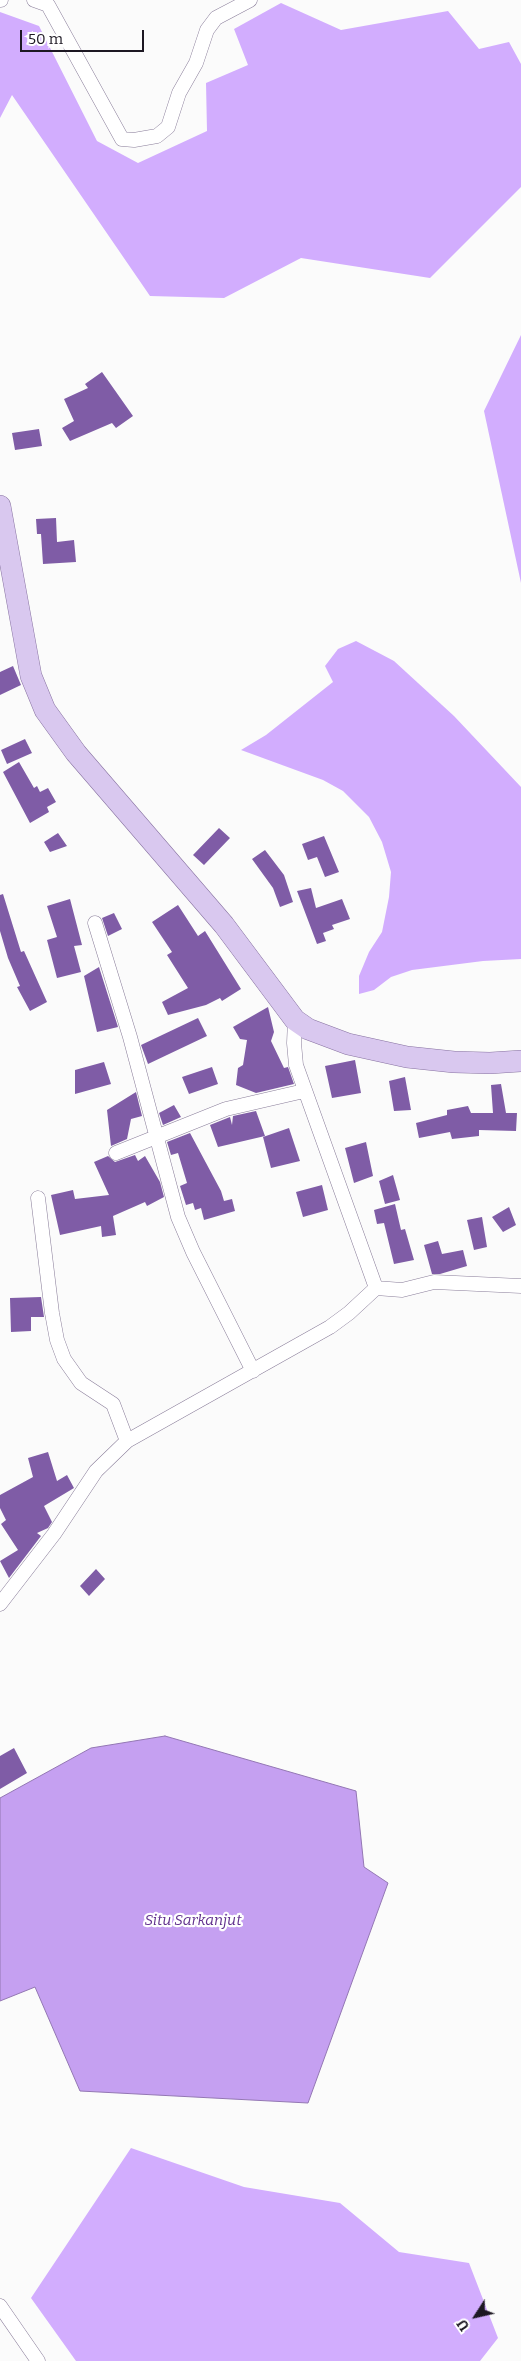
<!DOCTYPE html>
<style>
body{margin:0}
#map{position:relative;width:521px;height:2361px;overflow:hidden;background:#fbfbfb;font-family:Bitter,serif}
canvas{display:block}
.north{position:absolute;left:451px;top:2291px;width:50px;height:50px;-webkit-text-stroke:4px #fff;paint-order:stroke;rotate:235deg;font-size:14px;font-weight:700;line-height:20px;text-align:center;color:#1d1823}
.north::after{content:'';display:block;margin:auto;width:18px;height:22px;background:#1d1823;clip-path:polygon(50% 0,100% 100%,50% 72%,0 100%)}
.scale{position:absolute;left:20px;top:30px;width:124px;height:22px;box-sizing:border-box;border:2px solid #1d1823;border-top:0;padding-left:6px;font-size:15px;line-height:18px;white-space:nowrap;color:#1d1823;-webkit-text-stroke:4px #fff;paint-order:stroke}
</style>
<div id="map">
<canvas width="521" height="2361"></canvas>
<div class="north">U</div>
<div class="scale">50 m</div>
</div>
<script>
const ctx = document.querySelector('canvas').getContext('2d');
ctx.lineJoin = 'round';
function fill(path, color) { ctx.fillStyle = color; ctx.fill(path, 'evenodd'); }
const poly = rows => new Path2D(rows.map(r => 'M' + r).join(''));
function strokePath(path, color, width, dash) { ctx.strokeStyle = color; ctx.lineWidth = width; ctx.lineCap = dash ? 'butt' : 'round'; ctx.setLineDash(dash || []); ctx.stroke(path); }
function label(font, color, halo, rows, align = 'center') {
  ctx.font = font + ' Bitter,serif'; ctx.lineWidth = 4.5; ctx.setLineDash([]); ctx.textBaseline = 'middle'; ctx.strokeStyle = halo; ctx.fillStyle = color; for (const [text, x, y, turn = 0] of rows) {
    ctx.save(); ctx.translate(x, y); ctx.rotate((+turn || 0) * Math.PI / 180); ctx.textAlign = isNaN(turn) ? turn : align; if (halo) ctx.strokeText(text, 0, 0); ctx.fillText(text, 0, 0); ctx.restore();
  }
}
fill(poly([
 [281,3,341,30,448,11,479,49,509,42,521,64,521,187,430,278,301,258,224,298,150,296,12,95,0,118,0,12,39,26,97,141,138,163,207,131,206,83,248,65,234,29],
 [521,335,521,583,484,411],
 [356,641,394,661,454,716,521,787,521,959,483,961,412,970,391,977,374,990,359,994,359,976,369,952,382,932,389,897,391,872,382,842,369,817,343,791,323,780,241,750,266,735,333,682,325,666,338,649],
 [131,2148,244,2187,340,2203,399,2252,469,2263,498,2338,480,2361,76,2361,31,2298]
]), '#d2adfe');
const water = poly([
 [165,1736,356,1791,364,1867,388,1883,308,2103,80,2091,35,1987,0,2001,0,1798,91,1748,165,1736]
]);
fill(water, '#c5a0f1');
strokePath(water, '#9377b3', 1);
fill(poly([
 [102,372,133,416,116,428,112,423,70,441,62,428,74,421,64,399,88,388,85,384],
 [39,429,42,446,15,450,12,433],
 [56,518,57,542,74,540,76,562,43,564,41,534,37,534,36,519],
 [13,666,21,685,0,695,0,672],
 [25,739,32,753,7,764,1,750],
 [19,762,34,788,37,786,40,792,48,788,56,802,47,807,49,812,30,823,3,772],
 [219,828,230,838,204,865,193,855],
 [58,833,67,846,50,852,44,842],
 [324,836,339,872,325,877,317,857,308,860,302,844],
 [265,850,284,875,293,902,280,907,273,888,252,859],
 [311,888,316,908,342,899,350,919,332,925,334,929,323,933,326,941,317,944,297,891],
 [3,894,21,952,24,951,47,1002,30,1011,17,987,20,986,8,958,0,931,0,895],
 [70,899,82,945,74,946,81,972,57,978,47,940,57,937,47,906],
 [178,905,198,936,205,931,241,989,222,1001,220,998,206,1005,168,1015,162,1002,188,988,167,955,172,952,152,922],
 [114,913,122,929,108,936,102,918],
 [99,967,118,1027,97,1032,84,976],
 [268,1007,274,1032,271,1041,284,1068,288,1067,294,1084,256,1093,236,1085,238,1068,243,1065,247,1040,240,1039,233,1027],
 [198,1018,207,1036,148,1064,141,1045],
 [355,1060,361,1093,332,1098,325,1066],
 [104,1062,111,1084,75,1094,75,1070],
 [212,1067,218,1084,189,1094,182,1077],
 [405,1077,411,1110,394,1111,389,1081],
 [501,1084,506,1113,517,1113,516,1131,479,1130,479,1136,452,1139,450,1132,419,1138,416,1123,447,1115,447,1110,468,1106,471,1113,493,1113,491,1085],
 [136,1092,142,1116,131,1119,127,1139,111,1146,107,1110],
 [174,1105,181,1117,163,1125,159,1113],
 [256,1111,265,1136,218,1147,210,1125,230,1117,232,1125,233,1116],
 [289,1128,300,1161,271,1168,263,1137],
 [190,1133,221,1191,224,1201,232,1199,235,1211,204,1220,201,1208,195,1210,193,1203,186,1205,180,1186,187,1183,178,1153,171,1155,167,1142],
 [366,1142,373,1176,354,1183,345,1148],
 [135,1155,138,1161,145,1156,160,1182,164,1197,147,1206,145,1202,113,1216,116,1235,102,1237,101,1226,60,1235,51,1195,73,1190,75,1199,109,1195,94,1162,108,1156,115,1162],
 [393,1175,400,1200,385,1204,379,1181],
 [322,1185,328,1210,303,1217,296,1192],
 [395,1204,401,1230,405,1229,414,1260,394,1264,384,1223,377,1224,374,1210],
 [509,1207,516,1225,503,1232,492,1217],
 [482,1217,487,1247,474,1250,467,1220],
 [438,1241,442,1254,463,1250,467,1266,440,1274,432,1274,424,1245],
 [41,1297,44,1317,31,1317,31,1331,11,1332,10,1298],
 [48,1452,57,1481,67,1475,74,1488,44,1506,52,1522,48,1528,37,1533,41,1536,9,1578,0,1561,18,1550,1,1524,6,1520,0,1508,0,1495,33,1477,28,1458],
 [96,1569,105,1579,89,1596,80,1586],
 [14,1748,27,1773,0,1789,0,1756]
]), '#7f5ca6');
const street = poly([
 [0,0,1,0],
 [34,0,48,5,122,139,134,140,157,136,168,127,179,93,196,63,207,30,216,18,250,0],
 [95,923,130,1037,178,1217,193,1252,253,1371],
 [116,1153,226,1109,304,1091],
 [38,1198,52,1313,57,1340,64,1359,81,1383,113,1404,127,1441],
 [376,1288,402,1290,434,1282,521,1286],
 [0,1604,54,1534,96,1471,127,1441,330,1327,349,1313,376,1288,296,1065,294,1043,295,1020],
 [0,2306,38,2361]
]);
const primary = poly([
 [0,506,31,676,45,710,76,753,224,925,295,1020,308,1029,348,1044,407,1057,454,1062,490,1063,521,1061]
]);
strokePath(street, '#8a7e9a', 15);
strokePath(primary, '#8772a0', 22);
strokePath(street, '#fff', 14);
strokePath(primary, '#d9c8ef', 21);
label('italic 15px', '#62328e', '#fff', [
 ["Situ Sarkanjut",193,1921]
]);
</script>
